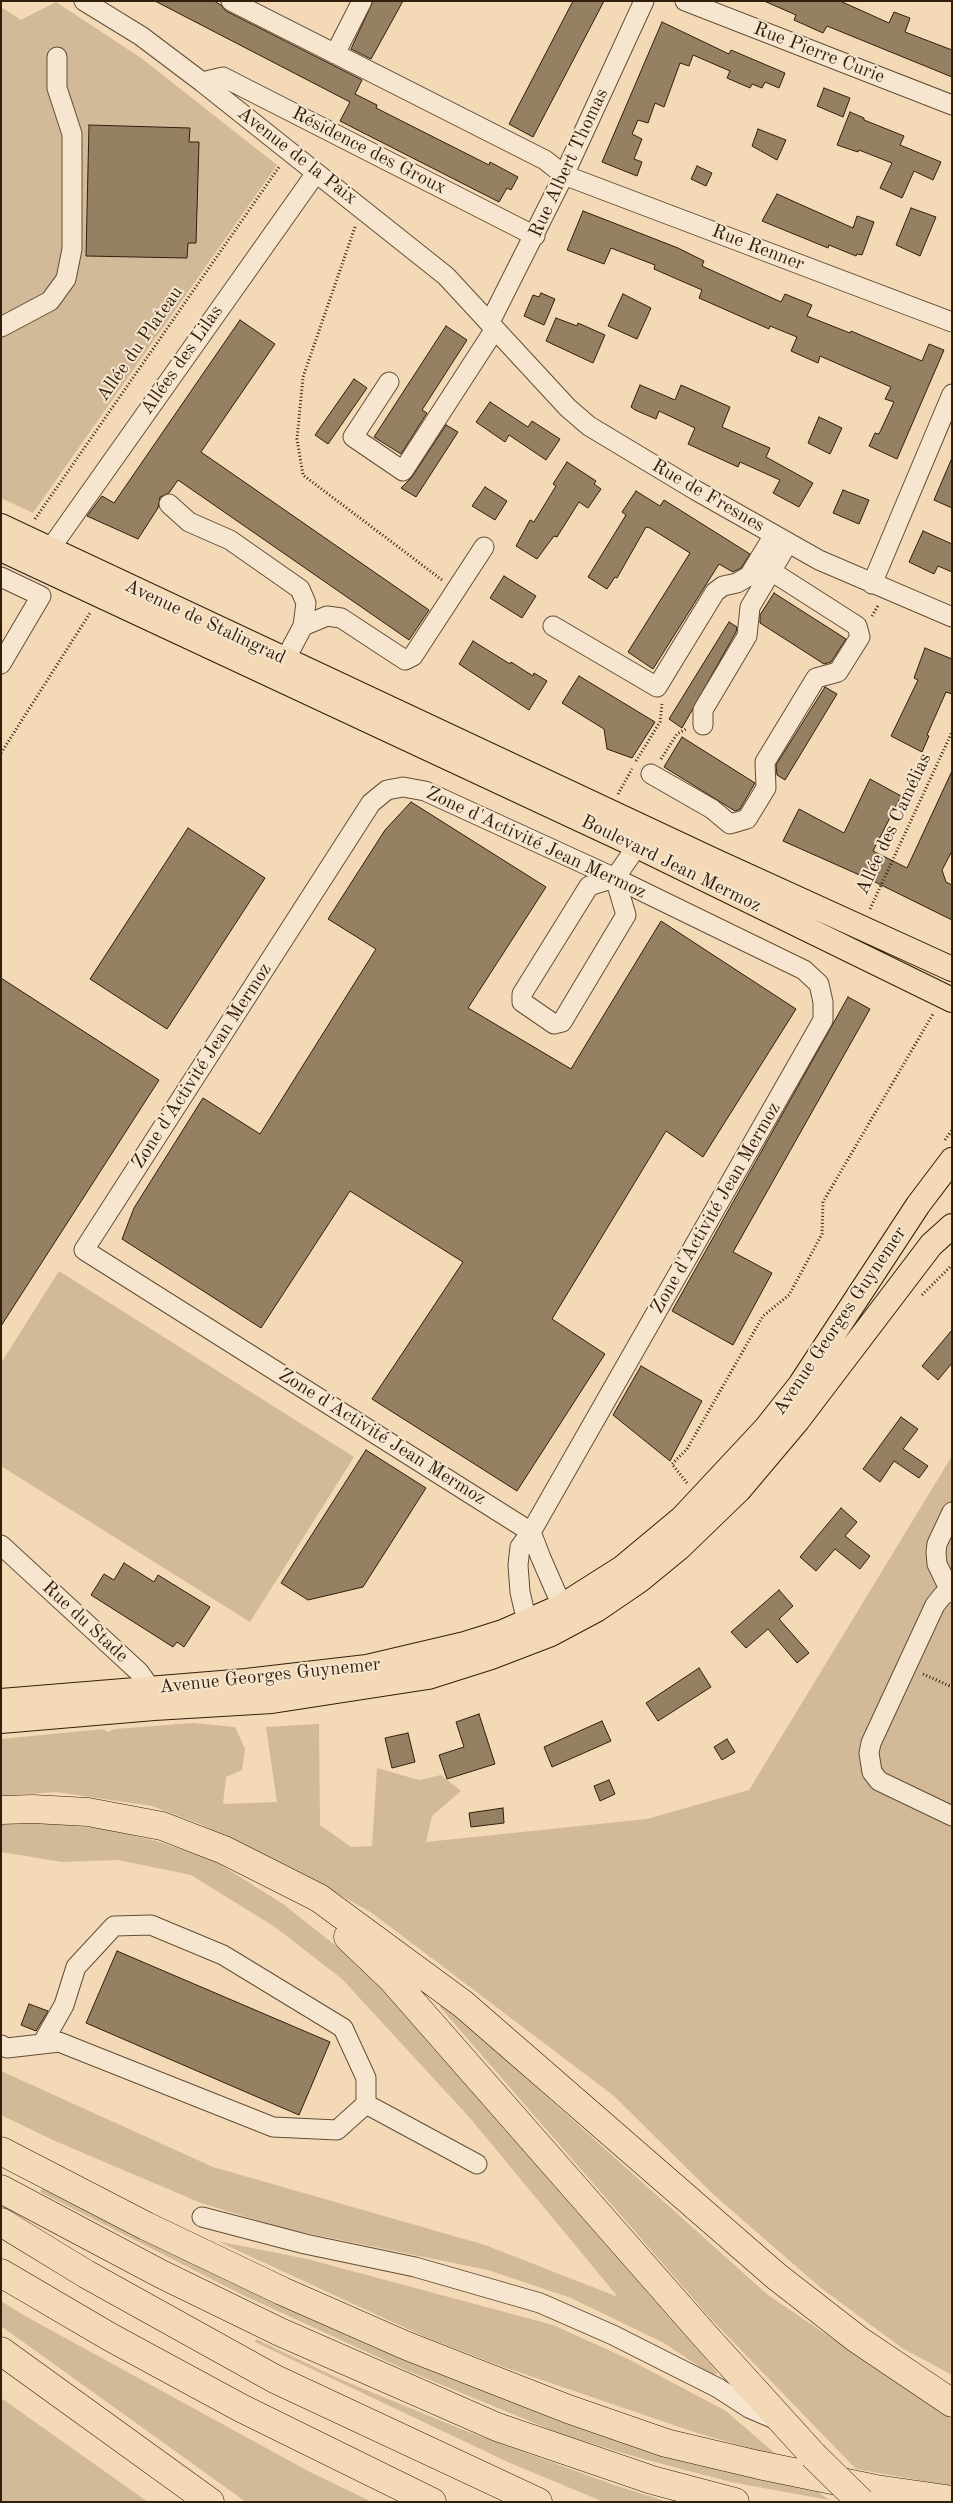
<!DOCTYPE html>
<meta charset="utf-8">
<style>
body{margin:0}
#map{position:relative;width:953px;height:2503px;overflow:hidden;background:#f3d9b5;font-family:"Old Standard TT",serif}
canvas{display:block}
.frame{position:absolute;inset:0;border:2px solid #311f0b;pointer-events:none}
</style>
<div id="map">
<canvas width="953" height="2503"></canvas>
<div class="frame"></div>
</div>
<script>
const ctx = document.querySelector('canvas').getContext('2d');
ctx.lineJoin = 'round';
function fill(path, color) { ctx.fillStyle = color; ctx.fill(path, 'evenodd'); }
const poly = rows => new Path2D(rows.map(r => 'M' + r).join(''));
function strokePath(path, color, width, dash) { ctx.strokeStyle = color; ctx.lineWidth = width; ctx.lineCap = dash ? 'butt' : 'round'; ctx.setLineDash(dash || []); ctx.stroke(path); }
function label(font, color, halo, rows, align = 'center') {
  ctx.font = font + ' "Old Standard TT",serif'; ctx.lineWidth = 4; ctx.setLineDash([]); ctx.textBaseline = 'middle'; ctx.strokeStyle = halo; ctx.fillStyle = color; for (const [text, x, y, turn = 0] of rows) {
    ctx.save(); ctx.translate(x, y); ctx.rotate((+turn || 0) * Math.PI / 180); ctx.textAlign = isNaN(turn) ? turn : align; if (halo) ctx.strokeText(text, 0, 0); ctx.fillText(text, 0, 0); ctx.restore();
  }
}
fill(poly([
 [56,2,141,58,277,165,33,513,1,498,1,7,21,20],
 [59,1271,354,1457,250,1622,1,1466,1,1363],
 [952,1456,952,2375,902,2348,821,2288,714,2195,614,2096,372,1913,286,1865,200,1824,152,1806,56,1792,1,1796,1,1739,103,1729,108,1732,115,1729,193,1723,235,1727,245,1749,242,1770,226,1777,223,1804,277,1802,266,1727,319,1724,320,1825,351,1847,372,1846,377,1768,419,1780,441,1775,461,1791,432,1816,426,1842,647,1819,749,1790],
 [1,1823,45,1823,105,1829,156,1841,213,1860,283,1904,364,1968,718,2373,712,2375,664,2343,571,2298,488,2270,282,2228,201,2203,55,2141,1,2115,1,2071,213,2167,485,2245,618,2297,470,2118,342,1979,275,1927,191,1875,118,1860,62,1862,1,1852],
 [442,2003,768,2295,952,2420,952,2486,856,2469,711,2319,440,2007],
 [43,2187,230,2282,546,2415,710,2468,813,2488,829,2500,731,2482,636,2457,561,2434,406,2370,243,2295,40,2192],
 [217,2241,307,2259,553,2325,626,2358,726,2411,778,2456,697,2433,498,2365,425,2337],
 [1,2301,25,2316,310,2472,372,2502,246,2502,1,2326],
 [256,2339,342,2380,461,2429,617,2486,668,2502,604,2502,510,2463,255,2342],
 [1,2398,148,2502,1,2502]
]), '#d2b998');
const building = poly([
 [155,1,214,1,221,5,226,11,362,80,355,94,377,105,376,108,489,165,490,162,518,177,511,190,507,188,499,202,340,121,350,102,155,1],
 [373,1,403,1,371,59,351,49,373,1],
 [573,1,604,1,533,137,509,124,573,1],
 [764,1,840,1,889,23,894,12,910,18,905,32,952,50,952,77,827,26,823,33,794,20,796,15,764,1],
 [662,22,729,54,731,50,785,73,779,88,765,82,762,88,752,84,750,88,727,78,730,71,693,55,689,66,680,63,664,107,655,103,648,123,638,120,632,134,642,139,634,159,642,162,637,176,602,162,662,22],
 [824,88,850,98,843,117,817,106,824,88],
 [850,112,864,118,864,120,904,136,900,145,941,162,933,180,914,171,902,198,880,188,892,163,859,150,858,152,837,145,850,112],
 [89,125,190,128,189,142,199,142,196,243,188,243,187,258,86,256,89,125],
 [758,129,786,140,777,160,752,146,758,129],
 [697,166,712,173,706,186,691,179,697,166],
 [777,194,853,228,857,216,874,222,862,255,857,254,856,256,829,245,828,248,762,221,777,194],
 [911,208,936,217,920,256,896,245,911,208],
 [583,211,678,248,704,261,702,266,781,302,785,294,812,305,807,316,850,333,851,331,922,361,929,344,944,350,897,459,869,446,875,433,879,434,894,402,885,399,891,387,820,356,818,363,791,351,797,337,770,326,769,329,699,298,702,290,654,269,655,265,611,248,604,264,567,250,583,211],
 [541,293,555,299,544,325,524,316,533,295,539,297,541,293],
 [623,294,651,308,637,339,608,326,623,294],
 [556,318,577,326,578,323,605,335,593,363,546,341,556,318],
 [240,320,275,344,201,452,429,610,409,640,178,480,169,493,160,497,158,508,138,539,87,516,102,496,114,503,240,320],
 [446,326,467,340,422,410,427,413,401,454,374,437,446,326],
 [354,379,367,388,328,444,315,435,354,379],
 [640,385,675,400,681,385,730,407,722,427,770,448,766,457,813,483,799,507,773,493,780,480,740,462,738,467,688,444,695,428,659,411,656,419,635,410,631,407,640,385],
 [490,402,528,427,532,421,560,439,546,460,509,435,505,442,476,422,490,402],
 [819,417,842,428,830,454,808,443,819,417],
 [446,425,458,432,416,497,401,488,412,477,446,425],
 [952,458,952,508,934,500,952,458],
 [567,462,596,481,594,484,601,489,588,508,579,502,557,537,554,536,537,559,516,546,530,520,534,522,556,486,553,484,567,462],
 [485,487,507,501,495,520,472,506,485,487],
 [843,490,869,500,859,524,833,513,843,490],
 [636,491,660,506,664,500,750,554,741,568,733,572,719,564,653,669,628,652,690,553,650,528,646,527,617,578,615,577,607,589,588,577,626,515,622,512,636,491],
 [923,531,952,544,952,572,938,566,934,574,909,562,923,531],
 [504,576,536,596,522,618,490,598,504,576],
 [774,593,846,639,831,662,824,664,760,623,760,615,774,593],
 [729,622,737,627,736,632,682,728,669,719,729,622],
 [473,641,510,664,511,662,533,676,534,673,547,681,529,710,459,664,473,641],
 [925,648,952,659,952,694,946,692,927,735,929,736,922,752,891,736,918,680,914,678,925,648],
 [579,676,655,722,632,758,607,749,604,729,562,703,579,676],
 [825,687,837,694,785,780,777,775,776,765,825,687],
 [682,737,755,783,740,809,735,811,664,767,682,737],
 [952,771,952,851,942,870,946,882,952,885,952,920,873,881,783,841,799,809,844,833,870,779,901,796,873,851,907,868,952,771],
 [411,802,546,887,468,1008,571,1069,661,921,796,1009,703,1157,666,1131,552,1319,605,1354,517,1491,372,1399,463,1262,350,1191,261,1328,122,1239,134,1208,203,1098,260,1134,376,949,328,919,385,830,411,802],
 [188,828,265,878,167,1029,90,979,188,828],
 [1,978,159,1080,1,1326,1,978],
 [848,997,870,1009,733,1252,772,1273,733,1345,672,1311,848,997],
 [952,1330,952,1363,938,1380,922,1366,952,1330],
 [641,1366,702,1401,670,1461,613,1415,641,1366],
 [901,1417,918,1429,903,1449,928,1466,919,1478,894,1461,880,1482,863,1469,901,1417],
 [366,1450,426,1488,363,1587,308,1600,281,1583,366,1450],
 [841,1508,857,1522,845,1536,870,1556,860,1569,835,1549,816,1571,800,1557,841,1508],
 [124,1563,154,1582,158,1575,210,1607,184,1647,177,1642,173,1647,91,1595,104,1574,114,1580,124,1563],
 [779,1590,793,1606,779,1619,809,1653,797,1663,768,1629,746,1648,731,1632,779,1590],
 [699,1668,711,1687,658,1721,646,1703,699,1668],
 [479,1714,495,1764,447,1779,439,1755,464,1747,456,1722,479,1714],
 [602,1721,611,1741,552,1767,544,1747,602,1721],
 [408,1733,415,1762,392,1768,385,1738,408,1733],
 [727,1739,735,1752,722,1760,714,1747,727,1739],
 [609,1780,615,1794,600,1801,594,1786,609,1780],
 [503,1808,504,1823,471,1827,469,1813,503,1808],
 [117,1951,330,2042,299,2115,86,2023,117,1951],
 [29,2004,48,2011,36,2031,21,2025,29,2004]
]);
fill(building, '#968063');
strokePath(building, '#311f0b', 1);
const minor = poly([
 [84,1,141,36,202,82,446,276,568,408,589,426,697,491,819,560,952,617],
 [231,1,545,160,564,175,952,322],
 [685,1,952,105],
 [335,54,362,1],
 [202,82,223,77,535,236],
 [490,322,564,175,644,1],
 [1,327,50,301,66,279,72,249,72,134,57,88,57,57],
 [389,382,353,437,403,471,495,329],
 [169,504,189,522,230,540,300,589,306,603,303,626],
 [50,549,316,173],
 [1,577,41,596,1,664],
 [872,584,952,394],
 [553,626,657,687,715,592,723,586,737,583,749,576,774,535],
 [285,660,303,626,327,616,341,618,405,660,413,656,484,547],
 [703,725,703,710,747,636,750,607,788,543],
 [651,774,712,809,730,824,747,819,766,788,765,762,816,678,838,672,860,637,857,626,771,571],
 [615,878,626,915,562,1022,554,1024,522,1002,522,994,589,886,615,878,637,846],
 [1,1545,139,1672,152,1690,153,1699],
 [950,1591,937,1564,936,1552,937,1544,952,1512],
 [952,1591,943,1595,935,1605,871,1743,869,1753,872,1772,879,1781,952,1816],
 [527,1622,520,1592,518,1565,520,1547,531,1532,823,1020,823,1002,819,984,804,970,615,878,425,791,403,787,387,790,371,803,84,1250,531,1532,541,1558,562,1606],
 [1,2045,7,2048,42,2044,59,2042,273,2127,337,2130,366,2104,366,2078,343,2028,223,1955,151,1925,114,1926,76,1967,64,2005,42,2044],
 [366,2104,477,2164],
 [202,2217,305,2244,415,2267,540,2303,613,2335,718,2388,749,2408,777,2420]
]);
const major = poly([
 [1,526,715,861,952,969],
 [1,549,637,846,952,1000],
 [1,1701,246,1681,367,1667,465,1644,503,1632,562,1606,622,1568,682,1518,766,1428,800,1385,918,1205,952,1160],
 [1,1721,154,1708,272,1701,428,1677,491,1657,551,1634,596,1610,640,1580,679,1548,739,1490,798,1420,931,1245,952,1226]
]);
const highway = poly([
 [1,1810,33,1809,88,1812,162,1826,224,1850,319,1898,463,2004,776,2276,857,2339,952,2403],
 [348,1937,391,1978,706,2337,813,2455],
 [1,2151,146,2226,282,2291,407,2346,568,2409,666,2443,759,2465,876,2489,952,2500],
 [1,2189,161,2274,280,2332,497,2427,652,2480,735,2502],
 [1,2222,86,2274,275,2379,538,2502],
 [1,2273,110,2337,241,2408,432,2502],
 [1,2351,210,2502]
]);
strokePath(minor, '#624e36', 21);
strokePath(major, '#311f0b', 26);
strokePath(highway, '#311f0b', 29);
strokePath(poly([
 [355,227,303,377,297,439,303,475,442,580],
 [35,519,279,167],
 [872,616,879,604],
 [1,753,90,613],
 [661,759,677,734,686,729],
 [636,761,660,722,662,704],
 [618,794,632,769],
 [870,909,952,732],
 [945,1140,952,1130],
 [922,1295,952,1265],
 [687,1483,672,1464,687,1449,763,1316,789,1295,822,1234,823,1202,933,1014],
 [923,1674,952,1687]
]), '#311f0b', 3, [1, 2.5]);
strokePath(minor, '#f7e6cf', 19);
strokePath(major, '#f3d9b5', 24);
strokePath(highway, '#f3d9b5', 28);
const highwayBridge = poly([
 [813,2455,861,2502]
]);
strokePath(highwayBridge, '#311f0b', 29, []);
strokePath(highwayBridge, '#f3d9b5', 28);
label('19px', '#311f0b', '#f7e6cf', [
 ["Rue Pierre Curie",819,53,21],
 ["Résidence des Groux",369,151,27],
 ["Avenue de la Paix",297,156,38],
 ["Rue Albert Thomas",569,163,-65],
 ["Rue Renner",758,248,21],
 ["Allée du Plateau",140,344,-55],
 ["Allées des Lilas",182,360,-55],
 ["Rue de Fresnes",708,496,30],
 ["Avenue de Stalingrad",205,622,25],
 ["Allée des Camélias",894,824,-65],
 ["Zone d'Activité Jean Mermoz",536,843,25],
 ["Boulevard Jean Mermoz",671,864,26],
 ["Zone d'Activité Jean Mermoz",202,1066,-57],
 ["Zone d'Activité Jean Mermoz",716,1208,-60],
 ["Avenue Georges Guynemer",840,1321,-56],
 ["Zone d'Activité Jean Mermoz",382,1437,32],
 ["Rue du Stade",85,1622,43],
 ["Avenue Georges Guynemer",270,1676,-6]
]);
</script>
